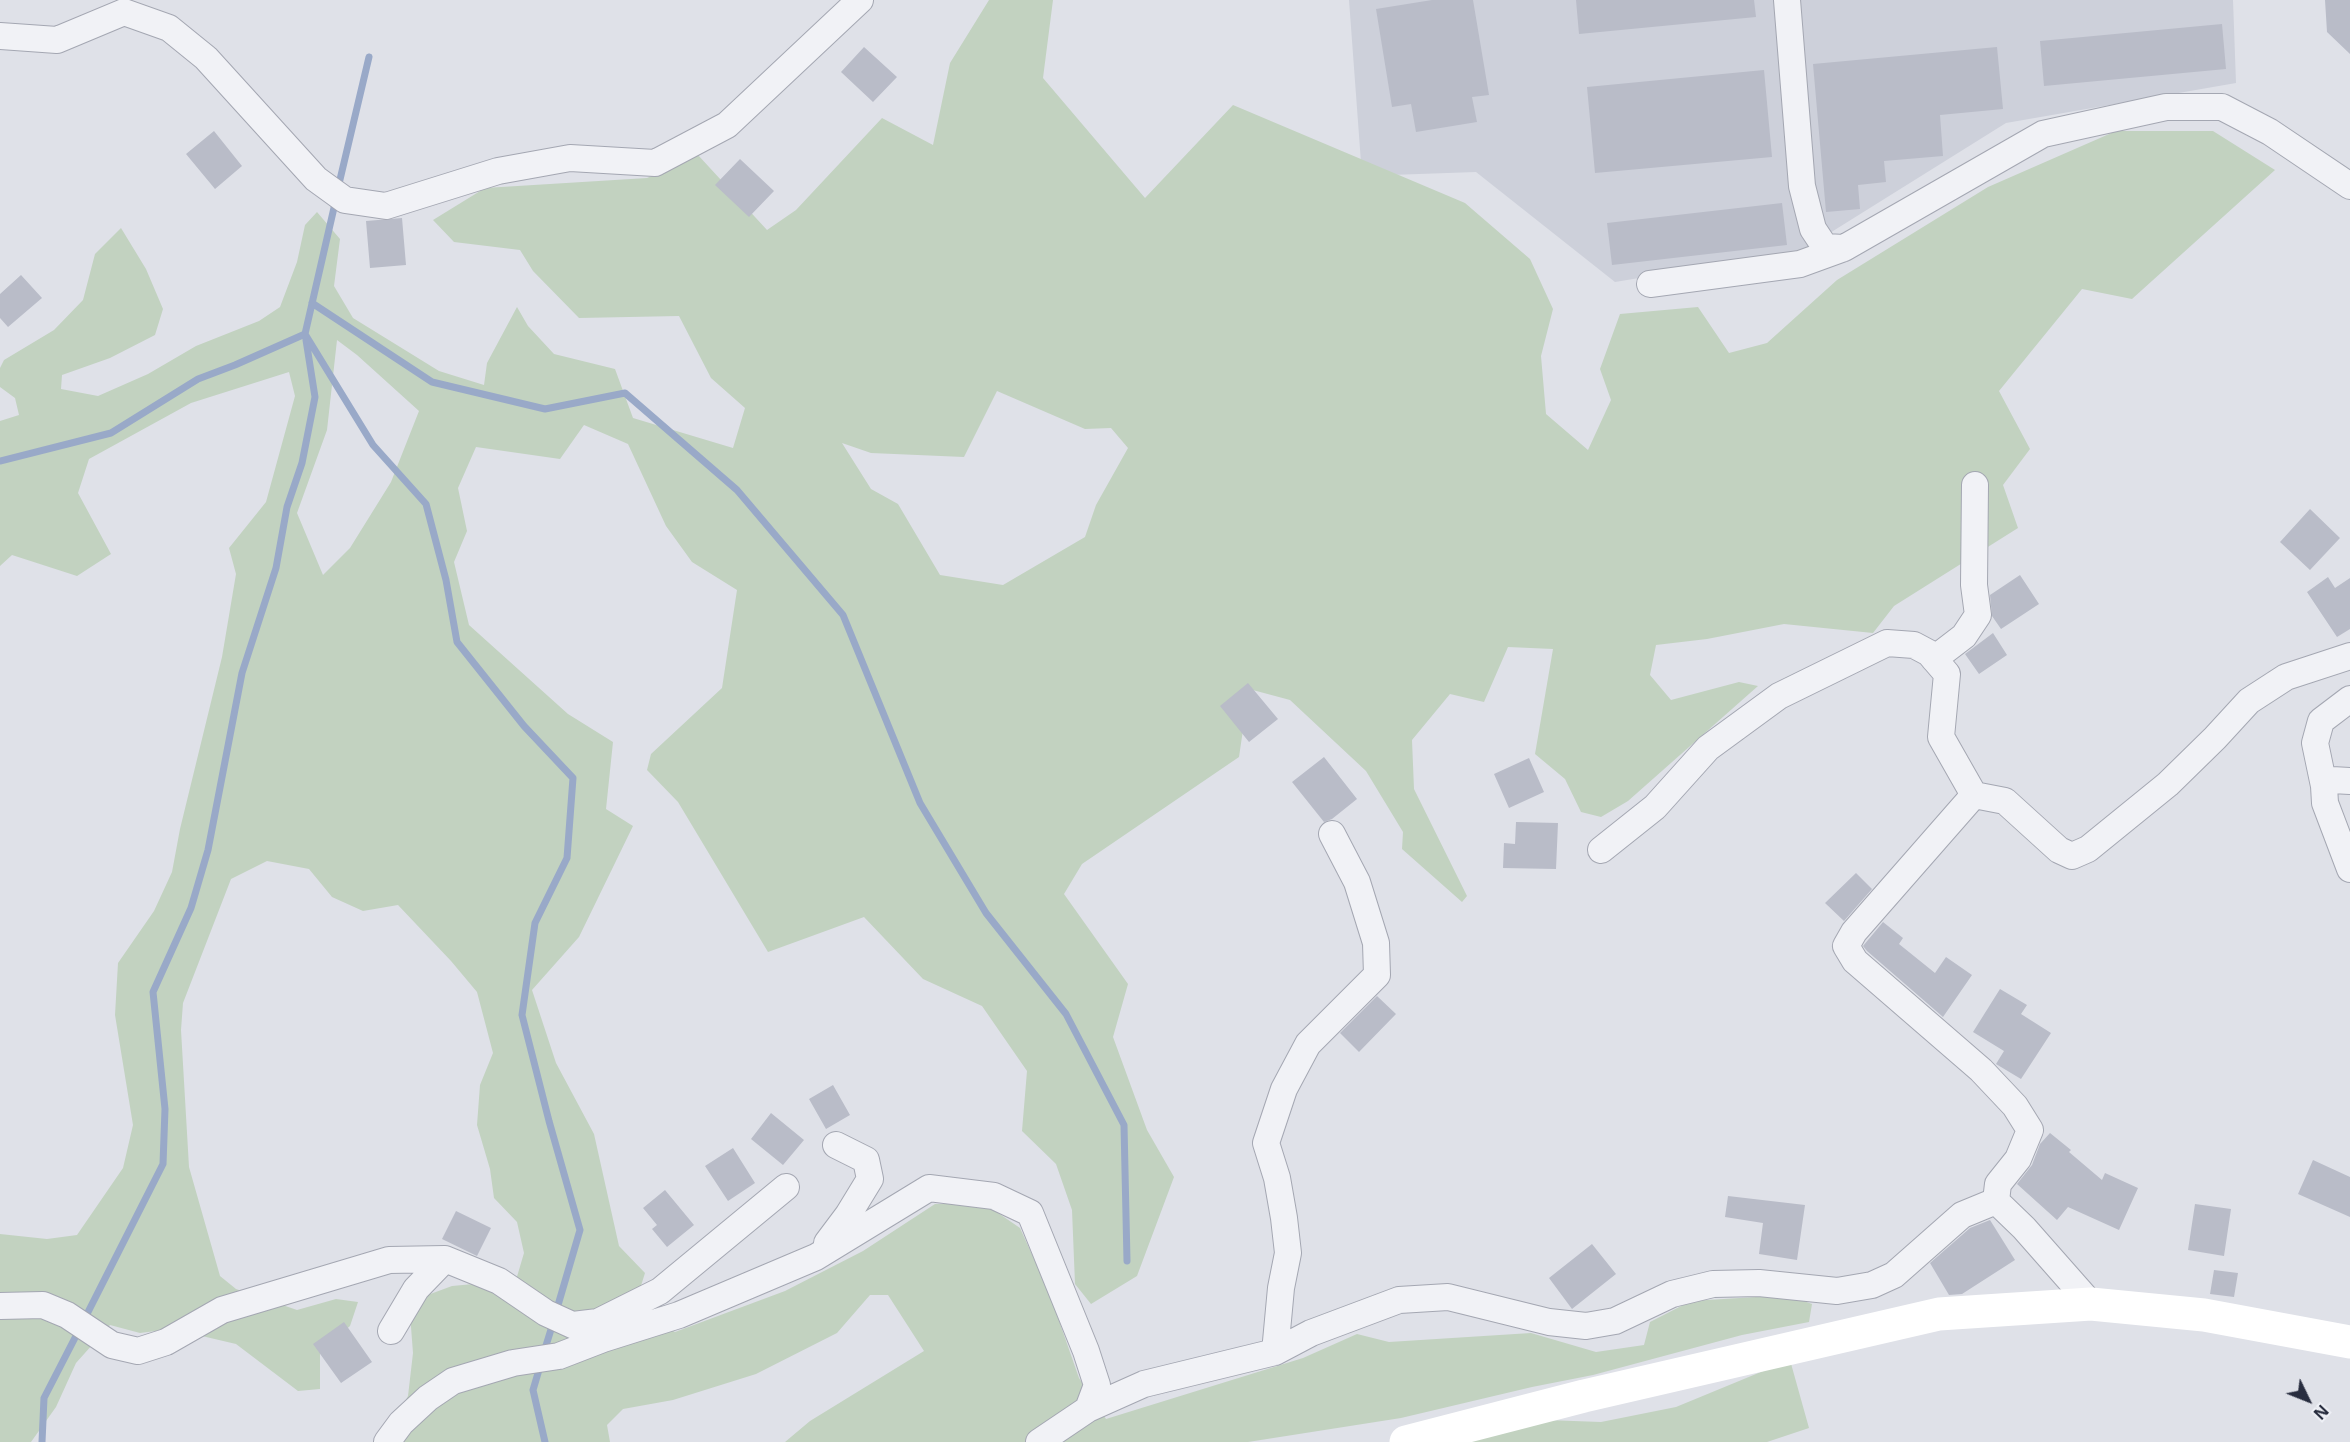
<!DOCTYPE html>
<style>
body{margin:0}
#map{position:relative;width:2350px;height:1442px;overflow:hidden;background:#dfe1e8;font-family:"Noto Sans",sans-serif}
canvas{display:block}
.north{position:absolute;left:2278px;top:1370px;width:60px;height:60px;-webkit-text-stroke:4px #eef0f6;paint-order:stroke;rotate:133deg;font-size:16px;font-weight:700;line-height:24px;text-align:center;color:#282d3f}
.north::after{content:'';display:block;margin:auto;width:21px;height:27px;background:#282d3f;clip-path:polygon(50% 0,100% 100%,50% 72%,0 100%)}
</style>
<div id="map">
<canvas width="2350" height="1442"></canvas>
<div class="north">N</div>
</div>
<script>
const ctx = document.querySelector('canvas').getContext('2d');
ctx.lineJoin = 'round';
function fill(path, color) { ctx.fillStyle = color; ctx.fill(path, 'evenodd'); }
const poly = rows => new Path2D(rows.map(r => 'M' + r).join(''));
function strokePath(path, color, width, dash) { ctx.strokeStyle = color; ctx.lineWidth = width; ctx.lineCap = dash ? 'butt' : 'round'; ctx.setLineDash(dash || []); ctx.stroke(path); }
fill(poly([
 [1349,0,2233,0,2236,83,2006,123,1801,251,1615,282,1476,172,1362,176]
]), '#cdd0da');
fill(poly([
 [989,0,1053,0,1043,78,1145,198,1233,105,1465,203,1530,259,1553,309,1541,356,1546,414,1588,450,1611,400,1600,369,1620,314,1698,307,1729,353,1767,343,1837,280,1988,187,2116,131,2213,131,2275,170,2132,299,2082,289,1999,391,2030,449,2003,485,2018,528,1894,606,1873,633,1784,624,1707,639,1656,645,1650,675,1671,700,1739,682,1758,686,1628,801,1601,817,1581,812,1565,779,1535,754,1553,649,1508,647,1484,702,1450,694,1412,740,1414,789,1467,896,1462,902,1402,849,1403,832,1366,771,1290,700,1249,689,1239,757,1082,864,1064,894,1128,984,1113,1037,1147,1130,1174,1177,1137,1276,1091,1304,1075,1284,1072,1210,1056,1164,1022,1131,1027,1071,982,1006,923,979,864,917,768,952,678,802,647,770,651,754,722,688,737,590,692,562,666,526,628,444,584,425,560,459,476,447,458,488,467,531,454,562,469,625,568,714,613,742,606,809,633,826,579,937,532,990,556,1063,594,1134,619,1246,645,1273,634,1308,675,1332,785,1291,863,1251,935,1204,985,1204,1020,1228,1049,1292,1079,1378,1106,1419,1303,1358,1357,1334,1389,1342,1531,1333,1596,1352,1644,1345,1650,1322,1691,1301,1788,1295,1812,1304,1809,1322,1742,1335,1593,1375,1532,1387,1401,1418,1248,1442,785,1442,810,1421,924,1351,888,1295,870,1295,837,1333,756,1374,673,1400,623,1409,607,1425,610,1442,383,1442,408,1396,413,1353,410,1314,425,1296,452,1286,516,1280,524,1253,517,1222,494,1198,490,1169,477,1125,480,1085,493,1053,477,992,451,961,398,905,363,911,332,897,309,869,267,861,231,879,183,1003,181,1030,189,1167,220,1276,236,1289,297,1310,336,1299,358,1302,350,1326,320,1352,320,1389,298,1391,236,1344,172,1329,140,1333,110,1325,76,1363,56,1407,31,1442,0,1442,0,1234,47,1239,77,1235,123,1168,133,1125,115,1015,118,963,154,911,172,872,180,829,222,657,236,574,229,548,266,502,295,396,289,372,191,403,89,459,78,493,111,554,77,576,12,555,0,566,0,421,19,415,15,398,0,387,0,368,4,360,54,330,83,300,95,254,121,228,146,269,163,309,155,335,110,358,62,375,61,389,98,396,148,374,196,346,259,321,280,307,297,262,305,225,317,212,340,239,334,286,353,318,439,371,484,385,487,363,517,307,528,326,554,354,615,369,633,418,733,448,745,408,711,378,679,316,579,318,533,271,520,250,454,242,433,220,485,188,647,178,698,155,767,230,796,210,882,118,933,145,950,63],
 [337,340,357,355,419,411,391,482,350,548,323,575,297,513,327,430],
 [997,391,1085,429,1111,428,1128,448,1096,505,1085,537,1003,585,940,575,898,504,871,489,842,443,871,453,964,457],
 [1790,1360,1809,1428,1767,1442,1467,1442,1519,1419,1601,1422,1676,1407]
]), '#c2d2c0');
strokePath(poly([
 [338,188,369,57],
 [312,303,432,382,545,409,625,393,737,490,843,615,920,803,986,913,1066,1014,1124,1125,1127,1261],
 [305,334,373,445,426,504,446,580,457,642,524,726,573,778,567,858,535,923,522,1015,549,1121,580,1230,556,1312],
 [0,461,111,433,198,379,235,365,305,334,336,199],
 [84,1320,163,1164,165,1109,153,992,191,908,208,850,242,673,276,568,287,507,302,463,315,397,306,340],
 [544,1352,553,1323],
 [541,1363,533,1390,545,1442],
 [42,1442,44,1398,79,1330]
]), '#99a9c8', 7);
fill(poly([
 [1432,0,1473,0,1489,95,1472,97,1477,122,1416,132,1411,104,1392,107,1376,9],
 [1576,0,1754,0,1756,17,1579,34],
 [2325,0,2350,0,2350,54,2327,32],
 [2222,24,2226,69,2044,86,2040,41],
 [864,47,897,77,873,102,841,72],
 [1997,47,2003,109,1940,115,1943,156,1884,161,1886,182,1858,185,1860,209,1826,212,1813,64],
 [1764,70,1772,157,1595,173,1587,87],
 [214,131,242,166,215,189,186,154],
 [740,159,774,191,749,217,715,185],
 [1782,203,1787,245,1612,265,1607,223],
 [402,218,406,265,370,268,366,221],
 [21,275,42,298,8,327,0,318,0,294],
 [2310,509,2340,538,2310,570,2280,542],
 [2020,575,2039,604,2001,629,1992,616,1990,595],
 [2328,577,2335,588,2350,578,2350,629,2337,637,2307,592],
 [1993,633,2007,655,1979,674,1965,654],
 [1248,683,1278,719,1249,742,1220,706],
 [1324,757,1357,799,1332,819,1324,822,1292,782],
 [1529,758,1544,792,1509,808,1494,774],
 [1516,822,1558,823,1556,869,1503,868,1504,843,1515,844],
 [1856,873,1872,889,1844,921,1825,903],
 [1883,922,1903,938,1899,944,1935,973,1946,957,1972,975,1943,1017,1867,951,1863,946],
 [2000,989,2027,1005,2021,1014,2051,1033,2021,1079,1996,1064,2004,1051,1973,1032],
 [1377,996,1396,1014,1359,1052,1340,1033],
 [833,1085,850,1115,826,1129,809,1099],
 [771,1113,804,1140,783,1165,751,1139],
 [2050,1133,2071,1150,2069,1152,2102,1180,2105,1173,2138,1188,2119,1230,2068,1207,2057,1220,2017,1184,2032,1165,2040,1144],
 [733,1148,755,1183,728,1201,705,1166],
 [2313,1160,2350,1177,2350,1217,2298,1194],
 [665,1190,694,1225,667,1247,652,1229,657,1225,643,1208],
 [1728,1196,1805,1205,1797,1260,1759,1254,1763,1223,1725,1217],
 [2195,1204,2231,1209,2224,1256,2188,1250],
 [456,1211,491,1228,477,1256,442,1239],
 [1990,1220,2015,1260,1962,1294,1949,1295,1930,1263,1970,1228],
 [1592,1244,1616,1274,1572,1309,1549,1278],
 [2214,1270,2238,1273,2234,1297,2210,1294],
 [344,1322,372,1362,341,1383,313,1344]
]), '#b9bcc8');
const street = poly([
 [1787,0,1802,186,1813,229,1825,247,1844,248,2043,134,2166,107,2222,107,2270,132,2350,186],
 [0,36,57,40,124,12,169,28,206,58,316,179,345,200,386,206,498,171,570,158,655,163,727,125,860,0],
 [1650,284,1800,264,1844,248],
 [1934,659,1964,636,1978,615,1974,585,1975,485],
 [2350,781,2332,780,2324,786,2325,803,2350,869],
 [2324,786,2315,743,2321,721,2350,699],
 [1974,795,1854,932,1846,946,1855,961,1981,1070,2015,1106,2030,1130,2018,1159,1998,1184,1996,1201,2024,1228,2091,1304],
 [1601,850,1655,807,1708,748,1779,696,1887,643,1914,645,1929,653,1947,674,1941,737,1974,795,2005,801,2059,850,2072,856,2088,849,2168,784,2215,738,2249,701,2286,677,2350,656],
 [827,1243,848,1215,870,1179,866,1160,836,1145],
 [0,1306,43,1305,67,1315,112,1345,138,1351,166,1342,222,1310,389,1260,445,1259,499,1281,546,1313,603,1339,679,1315,816,1257,929,1188,994,1196,1030,1213,1086,1351,1097,1385,1088,1409,1039,1442],
 [573,1325,598,1322,660,1291,786,1187],
 [391,1331,416,1289,445,1259],
 [1275,1352,1311,1333,1399,1300,1448,1297,1549,1322,1586,1326,1615,1321,1672,1294,1713,1284,1759,1283,1837,1291,1872,1285,1894,1275,1962,1215,1996,1201],
 [1088,1409,1144,1384,1275,1352,1281,1288,1288,1253,1284,1218,1277,1178,1266,1143,1284,1089,1308,1044,1377,975,1376,943,1357,882,1332,834],
 [387,1442,401,1423,428,1398,453,1381,513,1363,559,1356,603,1339]
]);
strokePath(street, '#a4a7b2', 28);
strokePath(street, '#f1f2f6', 26);
strokePath(poly([
 [1406,1442,1584,1396,1939,1314,2091,1304,2204,1315,2350,1342]
]), '#fff', 33);
</script>
